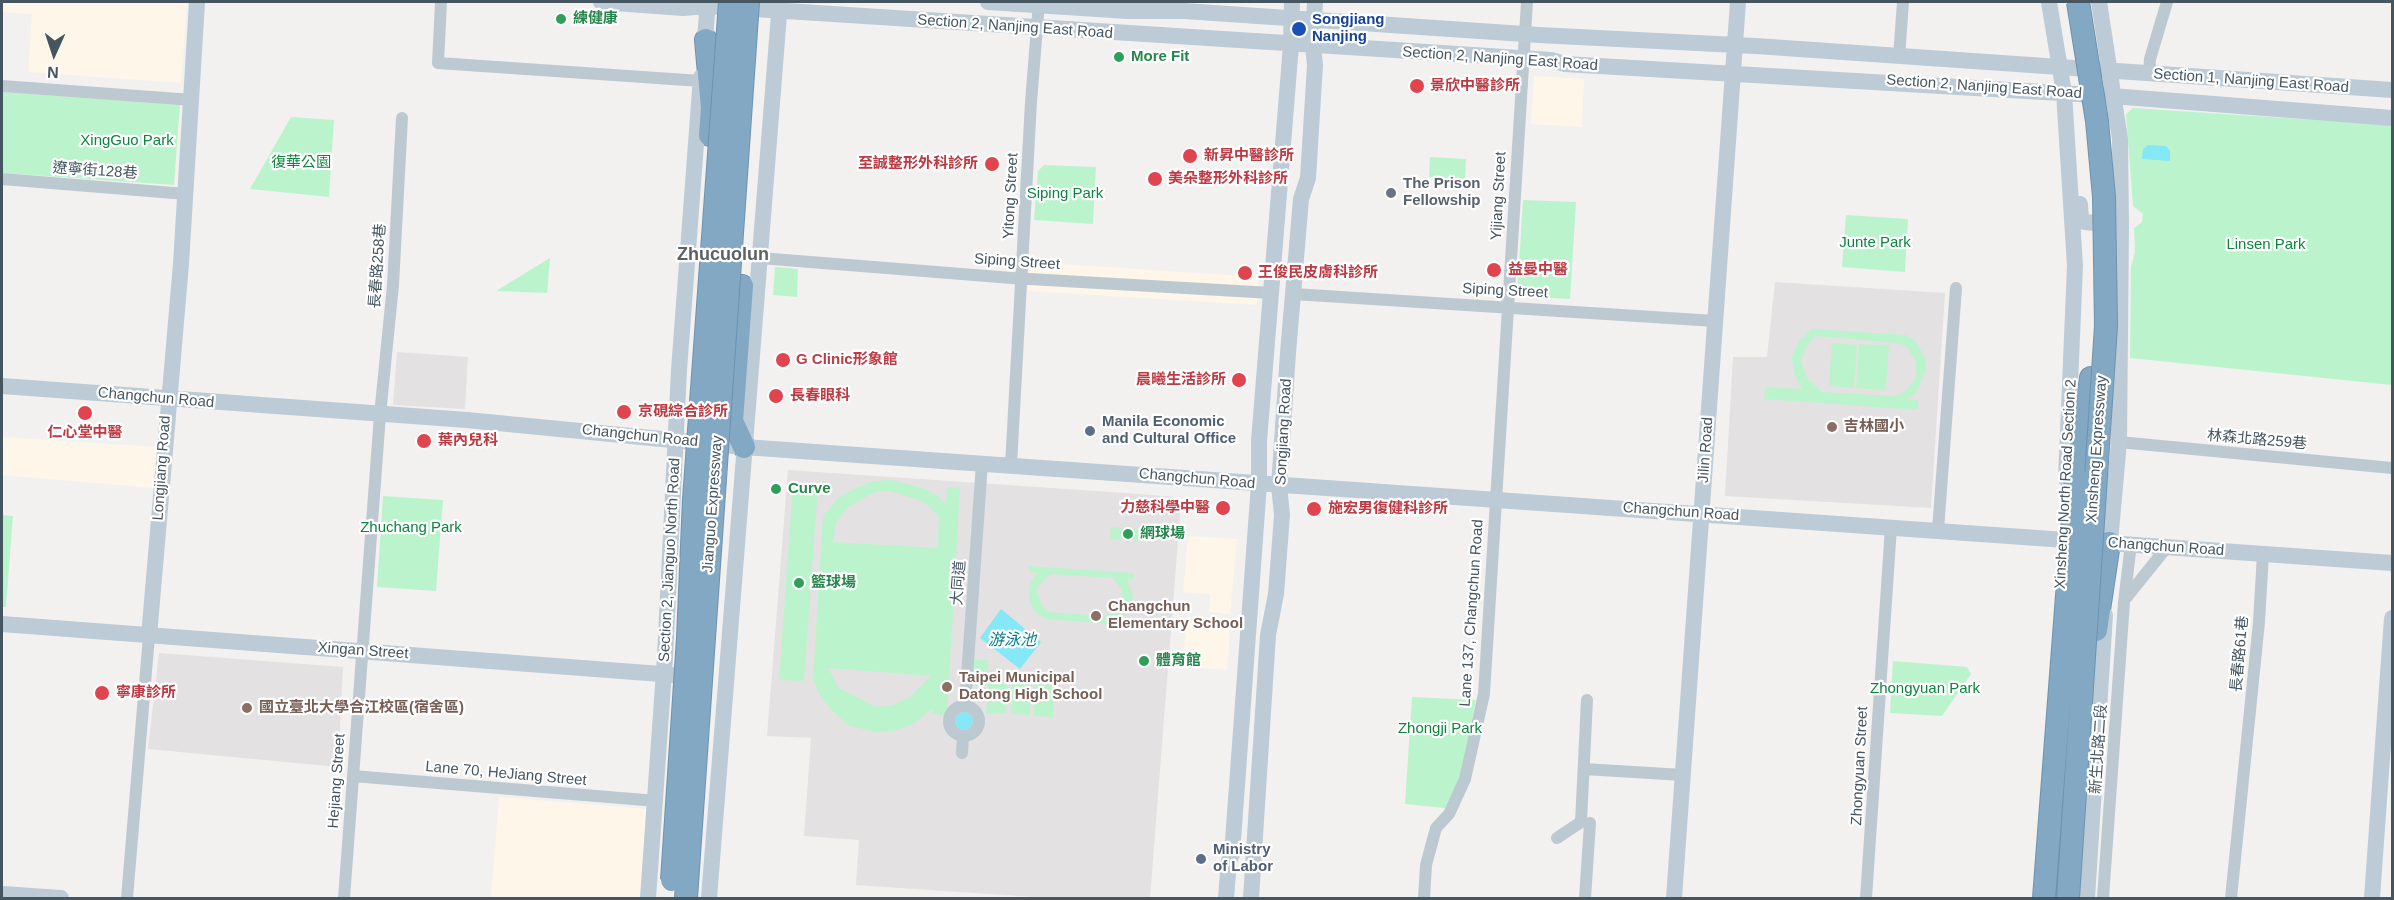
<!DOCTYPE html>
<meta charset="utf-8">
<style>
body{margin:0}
#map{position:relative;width:2394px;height:900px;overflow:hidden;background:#f3f0f0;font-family:Arial,sans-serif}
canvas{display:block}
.frame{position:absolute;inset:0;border:3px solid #465660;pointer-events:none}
.north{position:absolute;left:24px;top:24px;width:60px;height:60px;-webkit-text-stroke:4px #fff;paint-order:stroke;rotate:183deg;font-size:16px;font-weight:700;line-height:24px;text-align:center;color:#465660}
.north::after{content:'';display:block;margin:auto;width:21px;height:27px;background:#465660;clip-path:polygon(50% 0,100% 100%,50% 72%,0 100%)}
</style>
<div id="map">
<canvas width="2394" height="900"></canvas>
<div class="frame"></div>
<div class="north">N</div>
</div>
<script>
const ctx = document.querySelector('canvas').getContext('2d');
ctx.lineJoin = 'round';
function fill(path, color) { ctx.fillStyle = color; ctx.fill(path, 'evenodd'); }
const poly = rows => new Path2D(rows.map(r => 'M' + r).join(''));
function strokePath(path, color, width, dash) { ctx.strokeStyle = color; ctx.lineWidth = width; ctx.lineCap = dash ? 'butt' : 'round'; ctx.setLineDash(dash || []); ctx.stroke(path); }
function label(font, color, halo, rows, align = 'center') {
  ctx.font = font + ' Arial,"Noto Sans TC",sans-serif'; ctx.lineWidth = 4.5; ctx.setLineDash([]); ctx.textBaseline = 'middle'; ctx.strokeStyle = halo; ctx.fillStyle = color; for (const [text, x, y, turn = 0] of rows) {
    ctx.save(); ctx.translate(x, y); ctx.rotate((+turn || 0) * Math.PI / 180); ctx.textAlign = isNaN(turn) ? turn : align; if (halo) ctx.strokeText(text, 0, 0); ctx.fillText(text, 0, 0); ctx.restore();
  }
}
fill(poly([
 [2,2,187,2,181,83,28,72,32,14,2,12],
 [1534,76,1584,79,1582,127,1531,124],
 [1030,262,1259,277,1257,305,1028,291],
 [2,437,157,447,153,488,2,475],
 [1188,536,1237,539,1230,614,1209,612,1210,594,1183,592],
 [1186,623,1230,626,1227,670,1183,667],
 [499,797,647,809,640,898,491,898]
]), '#fef6e9');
fill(poly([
 [1775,282,1945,293,1931,508,1725,496,1733,357,1767,357],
 [397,352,468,357,465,409,393,405],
 [788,470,1140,494,1175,497,1181,502,1150,898,1049,898,856,885,859,840,804,836,811,738,767,736],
 [159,653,343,667,338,767,148,749]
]), '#e4e1e2');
fill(poly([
 [2,92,180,105,174,185,2,173],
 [2133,108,2392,125,2392,385,2130,358,2131,267,2135,252,2134,228,2142,222,2143,214,2133,206,2126,114],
 [291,117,334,120,329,197,250,189],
 [1430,157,1466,159,1465,179,1429,177],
 [1044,165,1096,167,1093,224,1034,220,1038,171],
 [1523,200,1576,202,1570,299,1517,296],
 [1846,215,1908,219,1905,272,1842,267],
 [550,258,547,293,496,291],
 [775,267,798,269,797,297,773,295],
 [1812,329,1906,335,1915,340,1925,358,1926,368,1919,387,1914,395,1906,399,1918,400,1918,410,1764,399,1765,387,1802,389,1794,373,1792,357,1798,342],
 [1816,336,1897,343,1906,346,1916,362,1916,378,1903,393,1893,396,1823,392,1808,380,1801,362,1806,347],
 [1832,343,1857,345,1854,388,1829,386],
 [1859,344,1889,346,1886,390,1856,388],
 [892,480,920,487,935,494,946,504,947,487,960,488,947,715,933,714,932,709,913,724,893,731,876,732,850,726,832,711,821,697,813,679,823,516,838,498,858,487,874,481],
 [891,491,924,502,939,516,938,548,833,542,836,522,848,507,875,492],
 [828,668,931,676,910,697,893,705,876,707,839,688],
 [793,484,818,486,804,681,779,680],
 [383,496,443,500,436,591,377,587],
 [2,515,13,516,6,607,2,607],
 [1111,527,1145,529,1145,541,1110,539],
 [1029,566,1134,573,1134,579,1127,579,1133,597,1131,608,1120,622,1111,624,1047,619,1037,614,1030,603,1029,584,1038,573,1029,572],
 [1051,574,1113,578,1122,590,1123,603,1119,608,1105,616,1049,612,1043,606,1037,594,1038,586],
 [974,660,988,660,988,682,1008,683,1006,714,986,713,988,686,974,686],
 [1893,661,1967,667,1971,674,1942,716,1890,713],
 [1012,683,1032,684,1030,715,1011,714],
 [1035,684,1055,685,1053,717,1034,716],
 [1412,697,1476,700,1460,777,1445,808,1405,804]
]), '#bbf4cc');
fill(poly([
 [2148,145,2166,146,2170,151,2170,161,2142,159,2143,149],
 [1001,609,1041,642,1020,669,980,638],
 '955 721a9 9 0 1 1 18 0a9 9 0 1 1-18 0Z'
]), '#84e8f6');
const highway = poly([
 [706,40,712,108,710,135],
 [742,286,732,421,744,447],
 [2076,478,2091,378],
 [2096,630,2109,543]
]);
strokePath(highway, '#6e93b0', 24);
strokePath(poly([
 [441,2,438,63,701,81],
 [1899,57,1903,2],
 [2149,74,2150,59,2167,2],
 [2,86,192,100],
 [2,179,186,194],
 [760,258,1012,278,1272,293],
 [1294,294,1715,321],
 [2119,442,2392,468],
 [1011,465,1031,102,1039,2],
 [1938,530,1956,288],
 [2126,598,2167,547],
 [965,705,982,463],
 '949 721a15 15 0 1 1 30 0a15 15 0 1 1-30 0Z',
 [962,753,963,736],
 [1584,769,1683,775],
 [353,776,657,801],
 [1557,838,1581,822,1587,700],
 [127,898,149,636],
 [344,898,380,415,393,285,402,118],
 [1424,898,1426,865,1436,828,1449,814,1465,779,1484,694,1527,2],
 [1585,898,1590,823],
 [1866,898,1891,527],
 [2103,898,2124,602,2131,544],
 [2231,898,2259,622,2263,554]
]), '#bdc9d1', 12);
strokePath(poly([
 [601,2,683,8,708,6,1551,60,1565,64,2112,96,2392,118],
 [988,2,1128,11,1184,11,1539,35,1756,46,2392,90],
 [2049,2,2064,93,2075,266,2066,479],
 [2099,2,2120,139,2121,226,2119,442,2109,553],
 [704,51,708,2],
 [2080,204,2081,220,2085,222,2116,225],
 [2,386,467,420,744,447,2392,563],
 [2,624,674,675],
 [149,636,181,264,197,2],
 [2,894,61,898],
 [648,898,665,657,679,370,701,77],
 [709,898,780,2],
 [1226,898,1229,861,1232,854,1259,484,1259,441,1291,45,1292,2],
 [1251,898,1268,635,1276,594,1282,515,1279,486,1288,353,1301,199,1308,178,1315,65,1313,46,1315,2],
 [1674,898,1738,2],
 [2087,898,2105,615],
 [2372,898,2392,618]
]), '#bccbd6', 16);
strokePath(highway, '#83a8c4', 22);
const highwayBridge = poly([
 [672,880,688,638,694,499,730,2],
 [686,898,748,2],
 [2044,898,2076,478],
 [2068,898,2106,326,2104,197,2097,121,2078,2]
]);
strokePath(highwayBridge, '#6e93b0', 24, []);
strokePath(highwayBridge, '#83a8c4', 22);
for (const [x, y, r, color] of [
 [561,19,6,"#2e9e5b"],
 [1299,29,8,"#1a4fb4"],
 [1119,57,6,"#2e9e5b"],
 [1417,86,8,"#e0444e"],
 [1190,156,8,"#e0444e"],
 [992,164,8,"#e0444e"],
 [1155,179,8,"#e0444e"],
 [1391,193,6,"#6b7280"],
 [1494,270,8,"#e0444e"],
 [1245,273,8,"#e0444e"],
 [783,360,8,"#e0444e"],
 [1239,380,8,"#e0444e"],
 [776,396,8,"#e0444e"],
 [624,412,8,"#e0444e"],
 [85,413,8,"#e0444e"],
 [1832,427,6,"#8d6e63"],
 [1090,431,6,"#5c6f8a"],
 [424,441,8,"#e0444e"],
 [776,489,6,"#2e9e5b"],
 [1223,508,8,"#e0444e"],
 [1314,509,8,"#e0444e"],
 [1128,534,6,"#2e9e5b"],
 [799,583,6,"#2e9e5b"],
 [1096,616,6,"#8d6e63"],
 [1144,661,6,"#2e9e5b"],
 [947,687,6,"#8d6e63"],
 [102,693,8,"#e0444e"],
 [247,708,6,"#8d6e63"],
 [1201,859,6,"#5c6f8a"]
]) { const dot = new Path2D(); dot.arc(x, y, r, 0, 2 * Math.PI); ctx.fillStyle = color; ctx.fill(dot); strokePath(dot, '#fff', 2); }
label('bold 15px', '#27864d', '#fff', [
 ["練健康",573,19],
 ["More Fit",1131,57],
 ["Curve",788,489],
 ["網球場",1140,534],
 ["籃球場",811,583],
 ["體育館",1156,661]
], 'left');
label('bold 15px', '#164399', '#fff', [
 ["Songjiang",1312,20],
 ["Nanjing",1312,37]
], 'left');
label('15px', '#465660', '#fff', [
 ["Section 2, Nanjing East Road",1015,27,4],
 ["Section 2, Nanjing East Road",1500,59,4],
 ["Section 1, Nanjing East Road",2251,81,4],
 ["Section 2, Nanjing East Road",1984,87,4],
 ["遼寧街128巷",95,171,4],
 ["Yitong Street",1011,196,-87],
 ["Yijiang Street",1499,196,-87],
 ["Siping Street",1017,262,4],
 ["長春路258巷",378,266,-86],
 ["Siping Street",1505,291,3],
 ["Changchun Road",156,398,5],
 ["Songjiang Road",1284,432,-87],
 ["Changchun Road",640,436,6],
 ["林森北路259巷",2257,440,5],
 ["Xinsheng Expressway",2097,449,-86],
 ["Jilin Road",1706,450,-86],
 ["Longjiang Road",162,468,-86],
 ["Changchun Road",1197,479,5],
 ["Xinsheng North Road Section 2",2066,484,-87],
 ["Jianguo Expressway",713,504,-86],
 ["Changchun Road",1681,512,4],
 ["Changchun Road",2166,547,4],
 ["Section 2, Jianguo North Road",670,560,-87],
 ["大同道",959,583,-86],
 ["Lane 137, Changchun Road",1472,613,-86],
 ["Xingan Street",363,651,4],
 ["長春路61巷",2240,654,-85],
 ["新生北路二段",2099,749,-86],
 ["Zhongyuan Street",1860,766,-87],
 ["Lane 70, HeJiang Street",506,774,5],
 ["Hejiang Street",337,781,-86]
]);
label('bold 15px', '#be3a42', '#fff', [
 ["景欣中醫診所",1430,86],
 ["新昇中醫診所",1204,156],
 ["至誠整形外科診所",978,164,"right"],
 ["美朵整形外科診所",1168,179],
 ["益曼中醫",1508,270],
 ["王俊民皮膚科診所",1258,273],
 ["G Clinic形象館",796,360],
 ["晨曦生活診所",1226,380,"right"],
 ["長春眼科",790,396],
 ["京硯綜合診所",638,412],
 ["仁心堂中醫",85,433,"center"],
 ["葉內兒科",438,441],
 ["力慈科學中醫",1210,508,"right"],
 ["施宏男復健科診所",1328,509],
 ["寧康診所",116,693]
], 'left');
label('15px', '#0d853f', '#fff', [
 ["XingGuo Park",127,141],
 ["復華公園",301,163],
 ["Siping Park",1065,194],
 ["Junte Park",1875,243],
 ["Linsen Park",2266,245],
 ["Zhuchang Park",411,528],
 ["Zhongyuan Park",1925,689],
 ["Zhongji Park",1440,729]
]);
label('bold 15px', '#5b616d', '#fff', [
 ["The Prison",1403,184],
 ["Fellowship",1403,201]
], 'left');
label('bold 15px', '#4e5e75', '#fff', [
 ["Manila Economic",1102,422],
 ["and Cultural Office",1102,439],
 ["Ministry",1213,850],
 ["of Labor",1213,867]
], 'left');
label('bold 15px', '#785e54', '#fff', [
 ["吉林國小",1844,427],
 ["Changchun",1108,607],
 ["Elementary School",1108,624],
 ["Taipei Municipal",959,678],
 ["Datong High School",959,695],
 ["國立臺北大學合江校區(宿舍區)",259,708]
], 'left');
label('italic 16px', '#047e8f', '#fff', [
 ["游泳池",1012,641]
]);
label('bold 18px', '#5c6166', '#fff', [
 ["Zhucuolun",723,255]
]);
</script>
